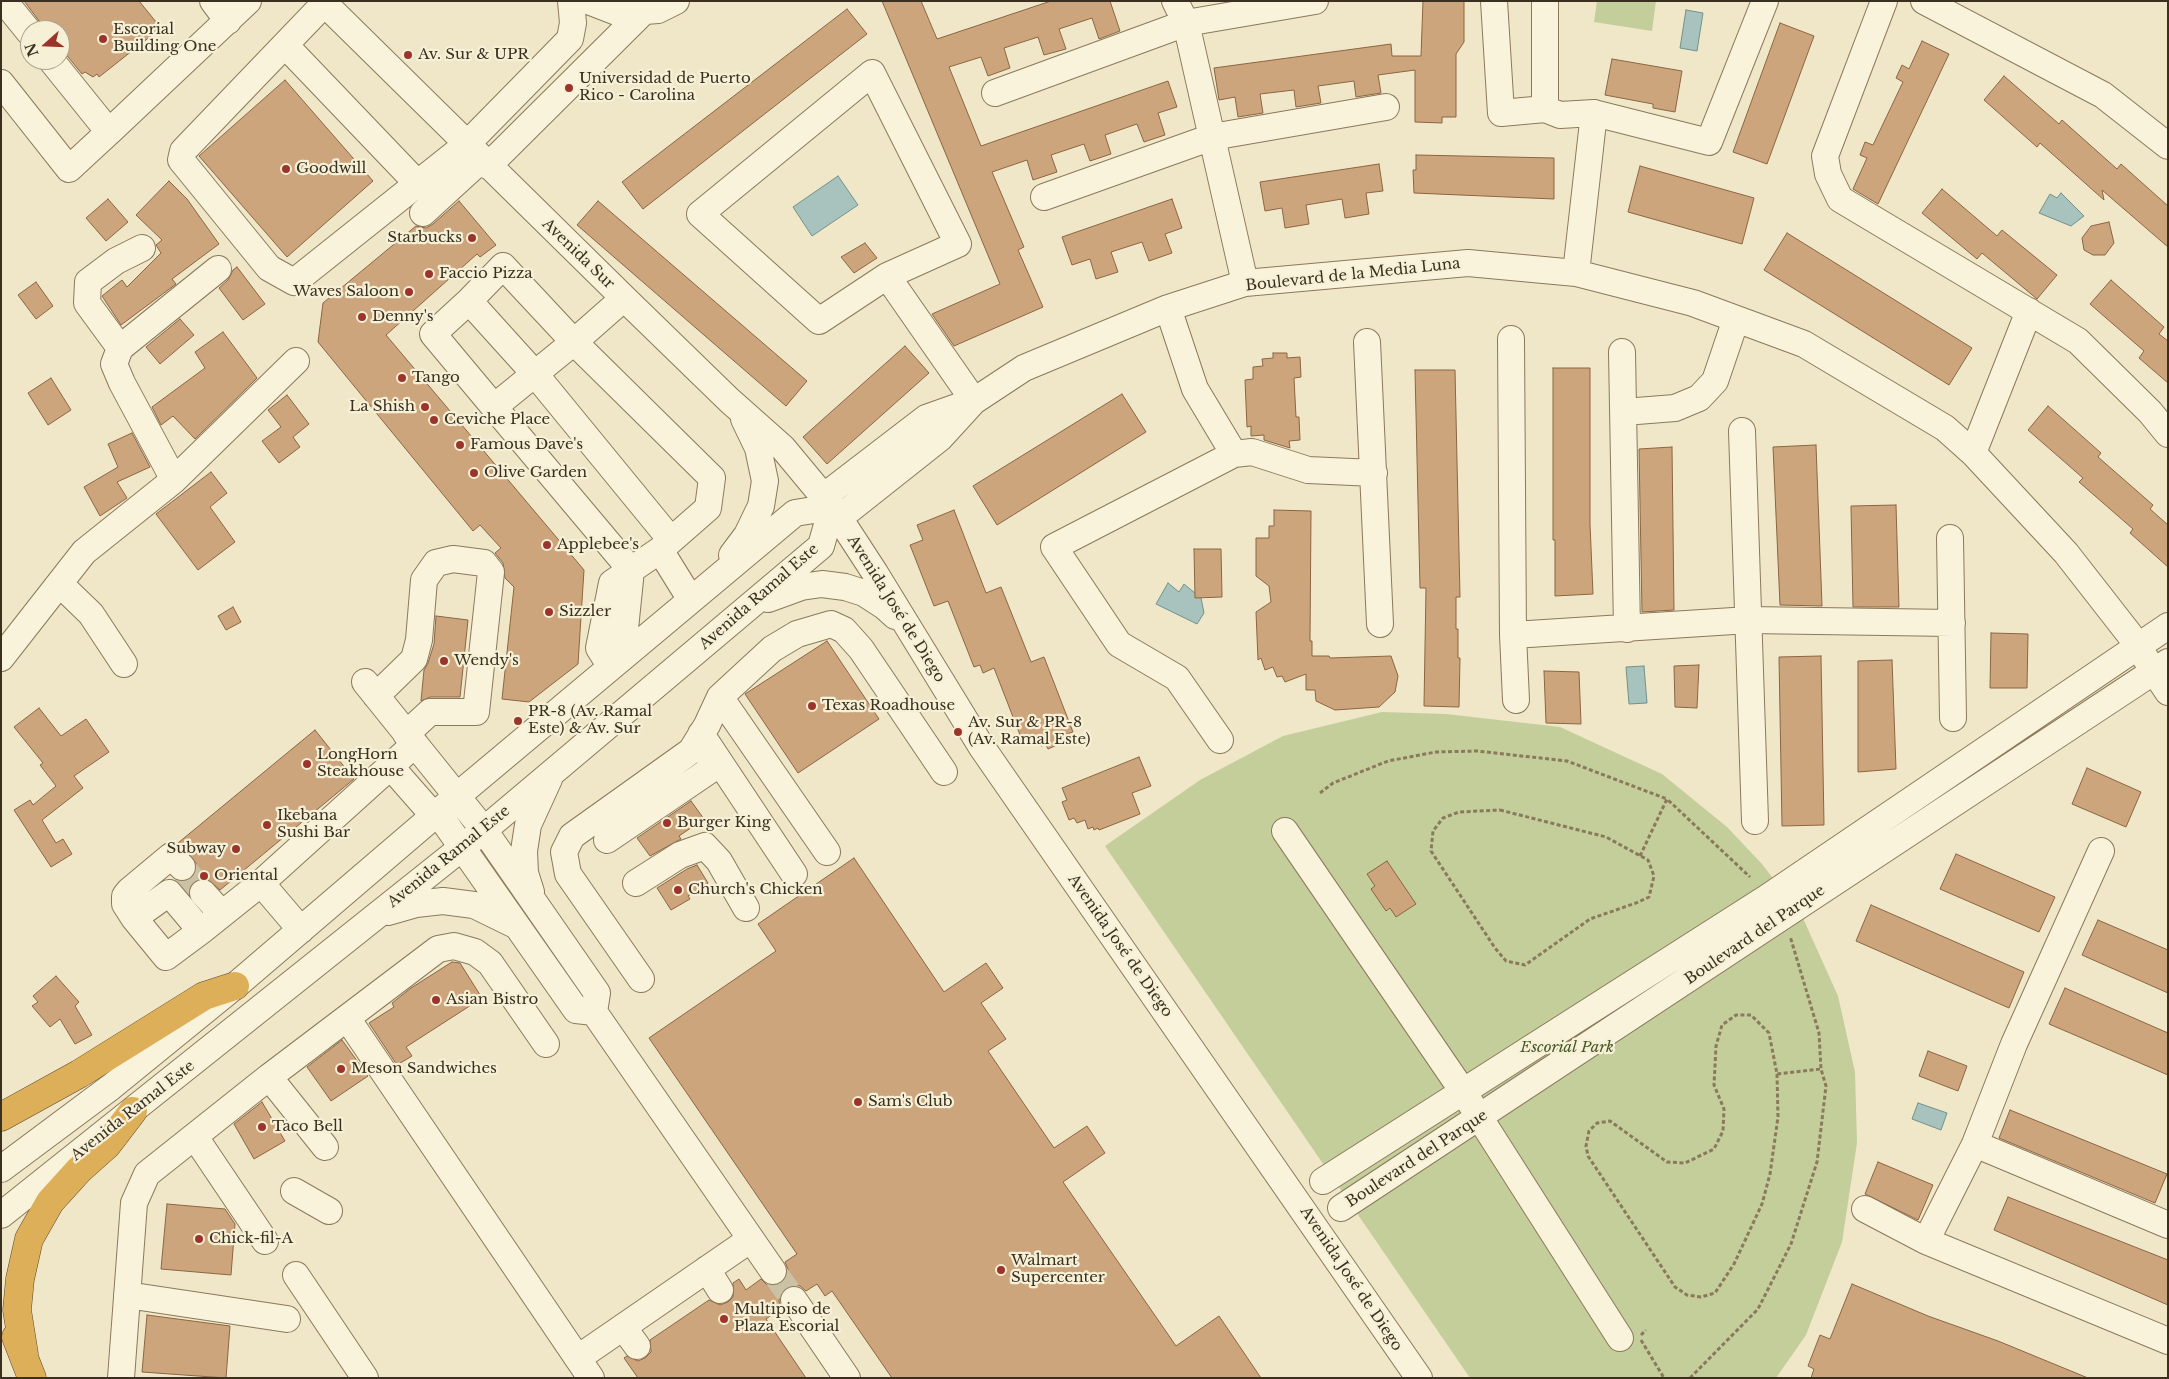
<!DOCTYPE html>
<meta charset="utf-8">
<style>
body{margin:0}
#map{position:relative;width:2169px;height:1379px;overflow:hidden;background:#efe7c7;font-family:"Libre Baskerville",serif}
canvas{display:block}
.frame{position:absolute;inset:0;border:2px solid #3b3020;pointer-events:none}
.north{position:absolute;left:20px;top:20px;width:50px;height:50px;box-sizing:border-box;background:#f6f0d7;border:1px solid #aba38e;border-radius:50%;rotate:250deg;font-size:14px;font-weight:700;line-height:20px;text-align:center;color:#3b3020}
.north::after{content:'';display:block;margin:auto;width:18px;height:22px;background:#9b342b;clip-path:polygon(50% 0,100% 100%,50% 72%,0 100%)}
</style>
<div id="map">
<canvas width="2169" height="1379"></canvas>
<div class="frame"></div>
<div class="north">N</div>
</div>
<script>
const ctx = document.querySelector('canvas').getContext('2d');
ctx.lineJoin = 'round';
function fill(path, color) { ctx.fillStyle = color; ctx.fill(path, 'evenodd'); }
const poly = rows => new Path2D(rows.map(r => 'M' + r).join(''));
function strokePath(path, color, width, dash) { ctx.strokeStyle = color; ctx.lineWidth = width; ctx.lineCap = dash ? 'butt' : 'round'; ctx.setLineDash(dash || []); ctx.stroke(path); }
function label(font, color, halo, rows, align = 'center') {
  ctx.font = font + ' "Libre Baskerville",serif'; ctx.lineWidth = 4.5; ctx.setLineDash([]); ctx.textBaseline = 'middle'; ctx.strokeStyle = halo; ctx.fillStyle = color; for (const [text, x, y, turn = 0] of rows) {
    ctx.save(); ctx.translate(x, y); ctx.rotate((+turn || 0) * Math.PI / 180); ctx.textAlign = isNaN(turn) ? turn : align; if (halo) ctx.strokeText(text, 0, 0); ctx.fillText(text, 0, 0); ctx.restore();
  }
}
fill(poly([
 [1597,1,1656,1,1652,31,1594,22],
 [1382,712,1446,714,1560,727,1662,774,1727,827,1762,864,1802,916,1838,996,1855,1072,1857,1143,1842,1242,1806,1335,1776,1378,1470,1378,1105,846,1200,780,1283,736]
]), '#c3ce9b');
const water = poly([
 [1686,10,1703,13,1697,51,1680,48,1686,10],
 [838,176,858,205,812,236,793,207,838,176],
 [2061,193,2084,216,2071,226,2039,213,2050,194,2057,198,2061,193],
 [1168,583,1179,592,1184,584,1201,598,1204,613,1197,624,1156,604,1168,583],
 [1644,666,1647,703,1629,704,1626,667,1644,666],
 [1918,1103,1947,1113,1941,1130,1912,1119,1918,1103]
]);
fill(water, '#a8c3bd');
strokePath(water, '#6f928c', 1);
const building = poly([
 [24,1,139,1,161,28,99,77,97,74,93,77,85,72,82,74,60,47,60,30,46,30,24,1],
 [882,1,921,1,937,39,1051,1,1110,1,1120,31,1099,39,1092,18,1059,29,1066,49,1044,55,1038,37,1004,48,1010,68,988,76,981,57,949,67,981,146,1168,81,1177,107,1158,113,1165,135,1144,142,1137,124,1105,135,1111,154,1090,161,1084,144,1051,155,1057,172,1033,180,1027,160,992,172,1024,247,1018,250,1043,307,954,346,932,314,1000,284,882,1],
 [1423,1,1464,1,1464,42,1456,54,1456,117,1442,117,1442,123,1415,122,1415,70,1378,75,1381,93,1356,97,1354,81,1318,86,1321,103,1296,107,1294,90,1260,94,1263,113,1238,117,1235,97,1219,100,1214,68,1391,44,1392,56,1421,56,1423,1],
 [847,9,867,34,643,209,622,182,847,9],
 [1780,23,1814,36,1767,164,1733,152,1780,23],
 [1922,41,1949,54,1878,204,1853,189,1867,158,1860,155,1865,142,1873,145,1903,82,1896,78,1902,65,1909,69,1922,41],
 [1612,59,1682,71,1675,112,1653,108,1653,104,1605,95,1612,59],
 [2004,76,2059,124,2062,120,2117,169,2121,164,2168,206,2168,247,2102,190,2104,200,2040,143,2037,147,1984,100,2004,76],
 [285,80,373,181,287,257,199,156,285,80],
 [1416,155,1554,158,1554,199,1414,193,1413,170,1416,170,1416,155],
 [1379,164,1383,191,1366,193,1369,214,1345,218,1342,199,1306,205,1309,224,1285,228,1282,208,1265,211,1260,182,1379,164],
 [1640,166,1754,198,1742,244,1628,212,1640,166],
 [169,181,187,199,219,244,172,279,176,284,121,325,102,296,122,280,127,287,161,253,156,245,162,240,136,215,169,181],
 [1942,189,1997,236,2002,230,2057,275,2037,299,1982,253,1977,259,1922,213,1942,189],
 [108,199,128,222,106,241,86,218,108,199],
 [1172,199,1182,228,1165,234,1172,253,1149,261,1142,242,1111,252,1118,272,1096,279,1090,259,1072,265,1062,237,1172,199],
 [459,201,496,245,480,257,477,254,386,335,584,570,578,664,529,702,502,699,514,587,505,578,503,563,495,553,501,548,480,525,473,531,318,342,323,303,416,226,426,228,433,224,459,201],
 [598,201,807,381,786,406,577,225,598,201],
 [2109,222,2114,243,2105,255,2093,255,2084,250,2082,238,2091,226,2109,222],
 [1787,233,1972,348,1949,385,1764,270,1787,233],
 [865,243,877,258,854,273,841,257,865,243],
 [237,267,265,304,243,320,219,288,228,280,233,270,237,267],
 [2111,280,2164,327,2159,334,2168,341,2168,383,2139,358,2144,351,2090,304,2111,280],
 [36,282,53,306,36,319,18,295,36,282],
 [180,319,194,335,160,364,146,347,180,319],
 [223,332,257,378,195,439,173,416,161,425,152,407,205,368,195,352,223,332],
 [905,346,929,373,827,464,803,437,905,346],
 [1273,353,1287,353,1287,358,1300,357,1301,377,1294,378,1296,417,1299,417,1300,440,1289,441,1290,448,1264,440,1264,435,1251,436,1251,426,1247,427,1245,380,1253,379,1253,367,1263,366,1262,359,1273,358,1273,353],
 [1553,368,1590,368,1590,524,1593,594,1555,596,1555,540,1553,540,1553,368],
 [1415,370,1455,370,1460,597,1456,597,1456,629,1458,629,1458,658,1460,658,1459,707,1424,706,1426,588,1420,588,1415,370],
 [51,378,71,410,48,425,28,393,51,378],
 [1122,394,1146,432,997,525,973,486,1122,394],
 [287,395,309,424,293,437,300,447,279,463,262,441,281,427,268,410,287,395],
 [2048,406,2101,453,2098,457,2153,505,2150,509,2168,525,2168,567,2130,533,2133,529,2079,482,2083,478,2028,430,2048,406],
 [132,433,150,467,117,482,127,498,100,516,84,487,118,467,108,444,132,433],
 [1816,445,1822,606,1780,605,1773,447,1816,445],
 [1672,447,1674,610,1642,612,1639,449,1672,447],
 [211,472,227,493,210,507,235,542,198,570,156,514,211,472],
 [1896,505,1899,607,1853,607,1851,506,1896,505],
 [954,510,986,593,1001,587,1031,662,1044,657,1073,732,1064,735,1066,741,1048,749,1046,745,1041,746,1038,739,1026,744,1024,740,1022,740,994,668,983,673,980,665,974,667,948,601,934,606,910,545,923,540,917,525,954,510],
 [1274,510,1311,511,1310,641,1312,641,1312,656,1329,656,1330,658,1391,656,1398,676,1395,692,1379,707,1335,710,1316,701,1315,690,1306,690,1306,674,1285,682,1282,676,1277,677,1273,667,1265,670,1261,658,1258,660,1256,612,1271,602,1269,586,1256,576,1256,538,1269,538,1269,526,1274,526,1274,510],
 [1194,549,1221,549,1222,597,1195,598,1194,549],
 [233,607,241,622,226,630,218,616,233,607],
 [436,616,468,620,460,697,430,697,421,701,424,670,428,663,434,644,436,616],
 [1991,633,2028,634,2027,688,1990,688,1991,633],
 [827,641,879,719,798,773,745,694,827,641],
 [1821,656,1824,825,1782,826,1779,657,1821,656],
 [1892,660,1896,769,1858,772,1858,661,1892,660],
 [1699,665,1697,708,1675,707,1674,666,1699,665],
 [1544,671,1579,672,1581,724,1546,723,1544,671],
 [39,708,61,736,86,719,109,752,74,776,83,788,42,820,56,843,63,839,72,854,51,867,14,810,30,800,33,805,56,786,40,765,43,763,14,727,39,708],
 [315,730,354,779,220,890,207,879,199,878,190,886,186,881,192,878,196,871,196,863,178,843,315,730],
 [1139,757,1151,786,1132,793,1140,814,1099,830,1098,828,1094,830,1093,827,1088,829,1085,820,1077,823,1074,818,1069,820,1062,802,1067,800,1062,788,1139,757],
 [2087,768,2141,792,2126,827,2072,804,2087,768],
 [691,801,704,819,679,836,681,839,650,856,637,838,691,801],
 [1956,854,2055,897,2039,932,1940,889,1956,854],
 [854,858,944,992,986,963,1003,988,981,1003,1006,1039,988,1051,1054,1148,1087,1126,1105,1153,1063,1182,1176,1346,1219,1316,1261,1378,892,1378,832,1291,825,1296,817,1284,806,1291,800,1286,793,1285,785,1288,780,1294,779,1301,781,1308,766,1319,806,1378,638,1378,624,1358,627,1356,638,1361,645,1358,651,1352,650,1340,709,1300,720,1305,728,1302,733,1297,733,1283,739,1279,746,1290,761,1279,767,1285,775,1286,781,1284,787,1277,788,1269,785,1262,797,1254,649,1038,776,951,758,924,854,858],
 [1387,861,1416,904,1396,917,1390,908,1386,911,1371,889,1375,886,1367,874,1387,861],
 [697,865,708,883,688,896,690,899,671,910,657,888,687,869,697,865],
 [1871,905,2024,972,2009,1008,1856,941,1871,905],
 [2098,920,2168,950,2168,993,2082,955,2098,920],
 [452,962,460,963,482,998,406,1047,412,1056,397,1065,369,1023,394,1007,392,1003,411,988,452,962],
 [56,976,79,1002,75,1006,92,1035,75,1044,60,1019,50,1027,32,1006,38,1002,33,996,56,976],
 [2065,988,2168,1033,2168,1075,2049,1024,2065,988],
 [342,1040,368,1076,331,1101,307,1067,342,1040],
 [1928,1051,1967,1066,1958,1091,1919,1076,1928,1051],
 [262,1102,285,1141,254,1159,234,1124,262,1102],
 [2010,1110,2167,1174,2155,1203,1999,1138,2010,1110],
 [1878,1162,1933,1185,1918,1220,1865,1194,1878,1162],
 [2008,1197,2168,1260,2168,1305,1994,1230,2008,1197],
 [167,1204,225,1209,235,1224,231,1275,161,1269,167,1204],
 [1852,1284,1928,1316,1998,1341,2088,1378,1811,1378,1814,1369,1808,1366,1820,1335,1830,1339,1852,1284],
 [147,1315,230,1326,226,1378,142,1372,147,1315]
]);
fill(building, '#cda57d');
strokePath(building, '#8b6542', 1);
strokePath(poly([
 [182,867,203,893],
 [773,1271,794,1300]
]), '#cbc2a6', 26, [26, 13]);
const minor = poly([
 [4,1,30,33],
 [213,1,228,21],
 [322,1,624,298,729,400,783,448,832,507,875,573,981,746,1419,1378],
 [588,1,619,13,658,10,676,1],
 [1175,1,1186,23,1245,283],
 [1494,1,1501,113,1545,109,1560,115,1594,113,1709,142,1765,1],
 [1884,1,1825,156,1828,174,1840,199,2078,341,2150,412,2168,434],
 [1924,1,2103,95,2168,146],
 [324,4,183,151,181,160,269,268,294,282,466,145,524,86,570,39,573,23,571,1],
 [285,45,417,183],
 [51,60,109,132,248,1],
 [1,83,69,169,109,132],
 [995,93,1186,23,1315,1],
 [1545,109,1545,1],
 [488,166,643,12],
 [1044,197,1212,137,1386,107],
 [423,213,482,159],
 [1576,273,1594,113],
 [887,276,819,321,700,214,872,73,958,244,887,276,974,401],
 [624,298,574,342,712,478,708,508,660,550],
 [469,301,503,266,574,342,494,407,631,570,622,658],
 [1168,308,1195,389,1234,454,1054,547,1119,644,1177,678,1220,740],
 [1511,339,1513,635,1516,700],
 [1367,342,1380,624],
 [120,348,87,303,88,282,116,261,142,248],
 [1622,352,1627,629],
 [494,407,433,334,469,301,535,374,671,540],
 [1624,412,1675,408,1699,398,1715,381,1736,319],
 [1742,431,1755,821],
 [1973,453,2029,311],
 [1234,454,1252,452,1308,470,1374,473],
 [174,480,122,383,114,364,120,348,218,269],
 [823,497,926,418,974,401,1024,368,1168,308,1245,283,1468,263,1576,273,1693,303,1804,344,1945,428,1973,453,2066,553,2130,635,2168,692],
 [839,518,940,438,972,403],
 [1950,538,1953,718],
 [732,555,747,535,761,506,765,481,758,448,744,419],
 [60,584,91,614,124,664],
 [768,599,801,587,822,584,845,587,864,593,884,606,895,616],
 [1513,635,1749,620,1952,623],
 [1,658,84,552,174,480,296,361],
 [611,667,599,648,612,583,660,550,691,600],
 [365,682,484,830,597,993,594,1012,773,1271],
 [376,696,414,659,419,640,424,580,436,563,453,559,484,563,491,572,476,712,430,712,406,734],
 [720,697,827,852],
 [701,734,794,874],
 [391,767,434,816],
 [438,813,576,1010,594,1012],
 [1285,831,1464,1093,1620,1338],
 [607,840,716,766,702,747],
 [261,883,415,744],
 [636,883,680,855,705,846,719,861,746,908],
 [531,892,525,873,524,851,528,825,549,779],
 [203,893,222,914],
 [388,912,416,904,443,901,474,905,515,925],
 [134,918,125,904,125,896,129,891,171,856,182,867],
 [201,931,169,893,134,918,166,957,201,931,261,883,301,930],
 [641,979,568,874,564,852,572,836,691,751,707,725,720,697,772,649,797,634,831,624,844,630,861,649,944,772],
 [347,1018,591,1378],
 [269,1077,325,1147],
 [195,1137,265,1241],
 [1975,1144,2168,1225],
 [1,1169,111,1087,235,986,457,796,795,513,832,507],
 [1323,1181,1765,899,2168,626],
 [294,1191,329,1211],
 [1341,1208,2168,662],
 [1865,1209,1926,1241,2168,1341],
 [1,1215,484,830,821,546,832,507],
 [1926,1241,1975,1144,2014,1044,2101,851],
 [707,1269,720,1290],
 [296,1275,365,1378],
 [127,1295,287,1319],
 [794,1300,847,1378],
 [623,1327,637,1346],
 [578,1358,751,1239],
 [121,1378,134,1203,147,1174,269,1077,438,949,454,946,475,952,490,963,546,1044]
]);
const highway = poly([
 [1,1117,79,1074,204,996,235,986],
 [16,1337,32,1378],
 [24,1354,17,1310,20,1279,29,1239,50,1202,79,1170,107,1145,133,1111]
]);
strokePath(minor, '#8b795c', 28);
strokePath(highway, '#594730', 29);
strokePath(poly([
 [1320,793,1333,783,1388,761,1436,752,1477,751,1567,761,1667,799],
 [1500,810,1606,837,1648,860,1654,876,1649,897,1636,903,1590,919,1525,965,1506,961,1495,948,1431,851,1433,831,1443,818,1459,812,1500,810],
 [1640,856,1667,799,1750,877],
 [1777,1074,1778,1117,1770,1174,1762,1204,1734,1264,1715,1293,1701,1297,1687,1295,1675,1287,1588,1156,1586,1146,1589,1131,1597,1123,1610,1121,1667,1162,1685,1163,1714,1149,1723,1131,1724,1109,1714,1085,1716,1046,1722,1025,1736,1015,1751,1015,1769,1033,1777,1074,1821,1069],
 [1641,1335,1646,1330],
 [1641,1340,1664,1378],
 [1690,1378,1758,1309,1791,1244,1817,1162,1826,1086,1821,1069,1819,1033,1790,936]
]), '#8b795c', 3, [4, 2.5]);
strokePath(minor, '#f9f3db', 26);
strokePath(highway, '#deaf59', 28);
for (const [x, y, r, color] of [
 [103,39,5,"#9b342b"],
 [408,55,5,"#9b342b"],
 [569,88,5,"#9b342b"],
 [286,169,5,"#9b342b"],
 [472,238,5,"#9b342b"],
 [429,274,5,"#9b342b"],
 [409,292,5,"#9b342b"],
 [362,317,5,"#9b342b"],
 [402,378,5,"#9b342b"],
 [425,407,5,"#9b342b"],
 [434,420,5,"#9b342b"],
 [460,445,5,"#9b342b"],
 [474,473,5,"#9b342b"],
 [547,545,5,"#9b342b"],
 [549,612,5,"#9b342b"],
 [444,661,5,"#9b342b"],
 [812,706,5,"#9b342b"],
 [518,721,5,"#9b342b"],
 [958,732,5,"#9b342b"],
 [307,764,5,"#9b342b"],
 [667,823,5,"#9b342b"],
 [267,825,5,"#9b342b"],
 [236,849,5,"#9b342b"],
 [204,876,5,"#9b342b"],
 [678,890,5,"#9b342b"],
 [436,1000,5,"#9b342b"],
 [341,1069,5,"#9b342b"],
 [858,1102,5,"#9b342b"],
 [262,1127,5,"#9b342b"],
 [199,1239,5,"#9b342b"],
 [1001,1270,5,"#9b342b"],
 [724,1319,5,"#9b342b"]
]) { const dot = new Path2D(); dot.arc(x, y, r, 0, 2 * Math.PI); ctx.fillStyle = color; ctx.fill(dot); strokePath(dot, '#f6f0d7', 2); }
label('15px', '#3b3020', '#f6f0d7', [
 ["Escorial",113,30],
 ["Building One",113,47],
 ["Av. Sur & UPR",418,55],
 ["Universidad de Puerto",579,79],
 ["Rico - Carolina",579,96],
 ["Goodwill",296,169],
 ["Starbucks",462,238,"right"],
 ["Faccio Pizza",439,274],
 ["Waves Saloon",399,292,"right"],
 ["Denny's",372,317],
 ["Tango",412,378],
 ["La Shish",415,407,"right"],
 ["Ceviche Place",444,420],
 ["Famous Dave's",470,445],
 ["Olive Garden",484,473],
 ["Applebee's",557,545],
 ["Sizzler",559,612],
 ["Wendy's",454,661],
 ["Texas Roadhouse",822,706],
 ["PR-8 (Av. Ramal",528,712],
 ["Este) & Av. Sur",528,729],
 ["Av. Sur & PR-8",968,723],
 ["(Av. Ramal Este)",968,740],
 ["LongHorn",317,755],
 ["Steakhouse",317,772],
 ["Ikebana",277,816],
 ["Sushi Bar",277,833],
 ["Burger King",677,823],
 ["Subway",226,849,"right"],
 ["Oriental",214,876],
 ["Church's Chicken",688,890],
 ["Asian Bistro",446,1000],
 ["Meson Sandwiches",351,1069],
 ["Sam's Club",868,1102],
 ["Taco Bell",272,1127],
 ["Chick-fil-A",209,1239],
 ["Walmart",1011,1261],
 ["Supercenter",1011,1278],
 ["Multipiso de",734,1310],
 ["Plaza Escorial",734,1327]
], 'left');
label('15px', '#3b3020', '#f6f0d7', [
 ["Avenida Sur",578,254,44],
 ["Boulevard de la Media Luna",1353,275,-6],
 ["Avenida Ramal Este",759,597,-41],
 ["Avenida José de Diego",896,609,58],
 ["Avenida Ramal Este",449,857,-39],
 ["Boulevard del Parque",1755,935,-34],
 ["Avenida José de Diego",1120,946,55],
 ["Avenida Ramal Este",133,1111,-38],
 ["Boulevard del Parque",1417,1159,-33],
 ["Avenida José de Diego",1351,1279,56]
]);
label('italic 15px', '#475826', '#f6f0d7', [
 ["Escorial Park",1567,1048]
]);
</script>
